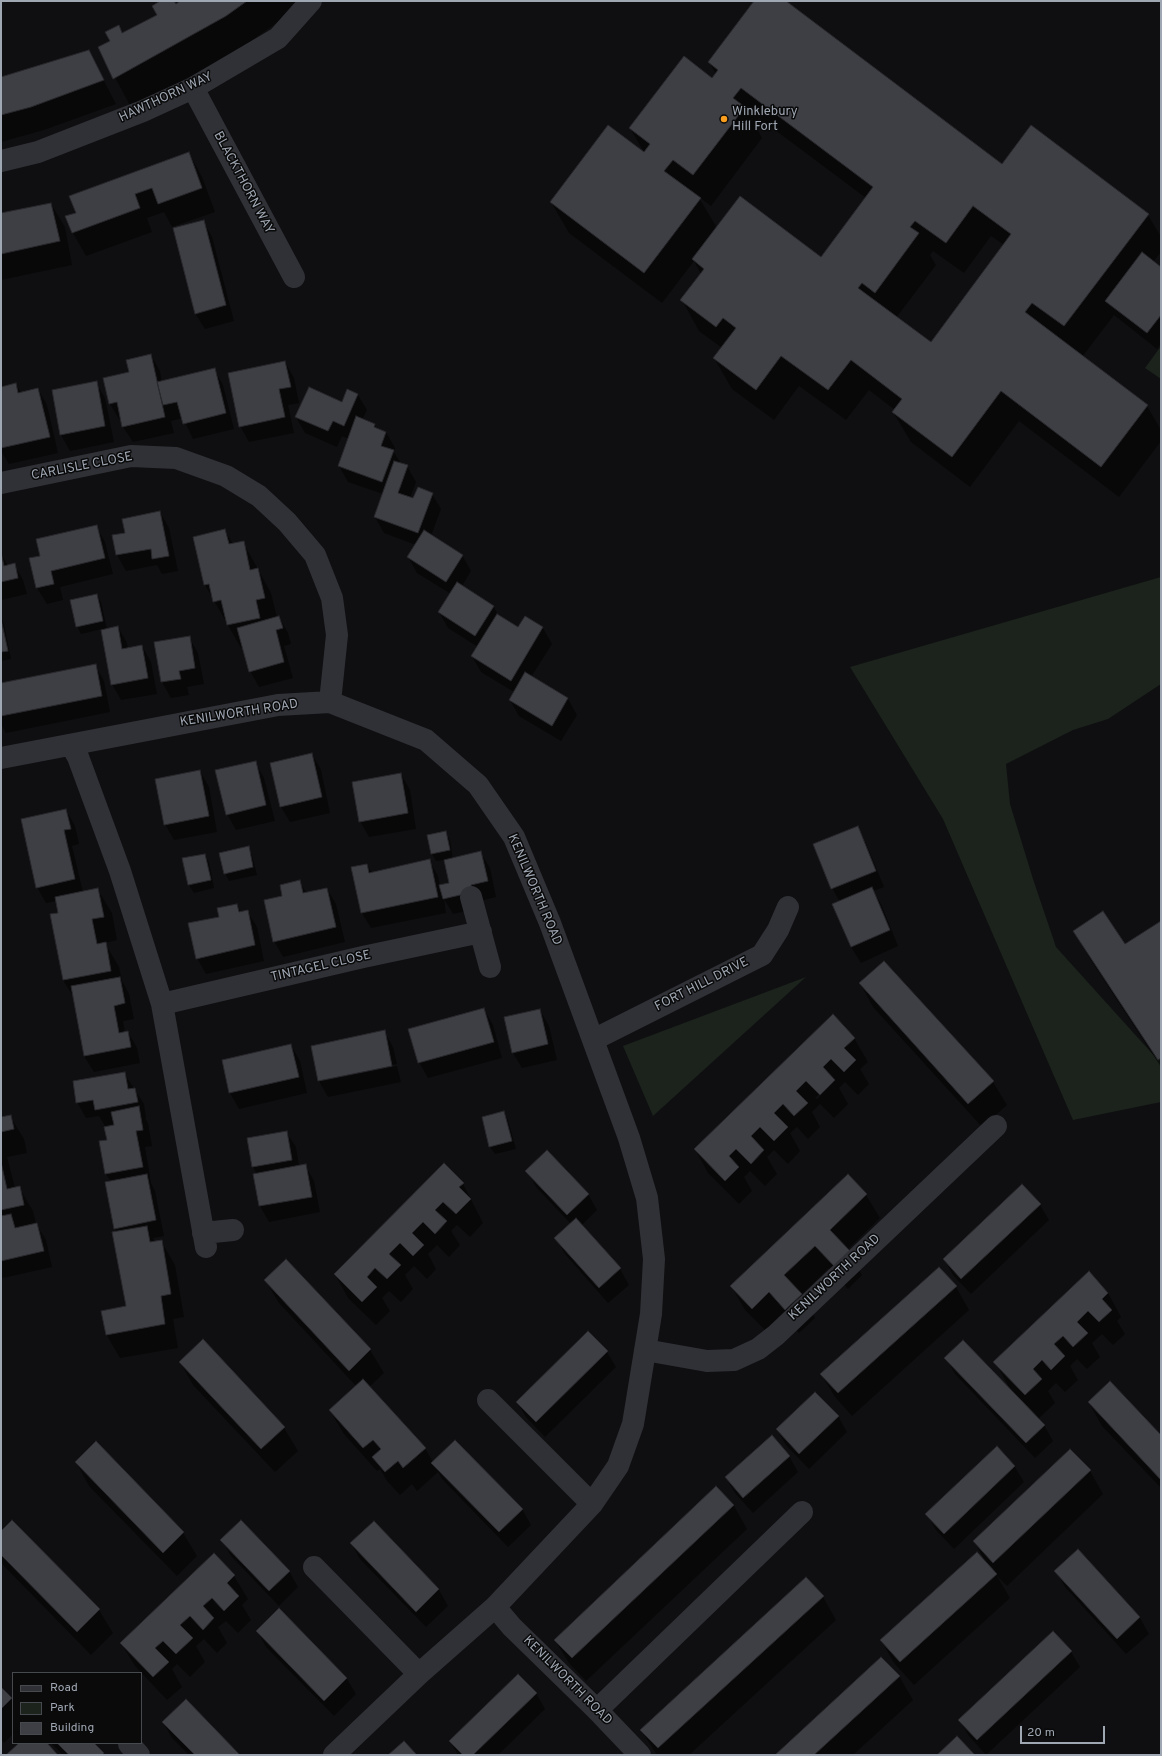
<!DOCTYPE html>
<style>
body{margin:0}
#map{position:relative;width:1162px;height:1756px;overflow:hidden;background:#0f0f11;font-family:Overpass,sans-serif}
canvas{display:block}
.frame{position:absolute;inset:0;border:2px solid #9fa7b2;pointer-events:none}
.legend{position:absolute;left:12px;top:1672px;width:130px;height:72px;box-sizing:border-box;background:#0a0a0b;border:1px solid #46494e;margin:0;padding:5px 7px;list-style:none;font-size:12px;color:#9fa7b2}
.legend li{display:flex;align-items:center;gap:8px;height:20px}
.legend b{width:20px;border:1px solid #46494e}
.scale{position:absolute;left:1020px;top:1726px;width:85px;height:18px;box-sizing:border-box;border:2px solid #9fa7b2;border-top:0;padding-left:5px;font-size:12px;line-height:14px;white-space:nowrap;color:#9fa7b2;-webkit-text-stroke:3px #0a0a0b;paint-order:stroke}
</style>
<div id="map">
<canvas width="1162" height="1756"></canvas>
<div class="frame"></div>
<ul class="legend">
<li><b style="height:5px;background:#303136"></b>Road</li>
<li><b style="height:11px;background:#1b231c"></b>Park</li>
<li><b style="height:11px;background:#3e3f44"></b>Building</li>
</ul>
<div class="scale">20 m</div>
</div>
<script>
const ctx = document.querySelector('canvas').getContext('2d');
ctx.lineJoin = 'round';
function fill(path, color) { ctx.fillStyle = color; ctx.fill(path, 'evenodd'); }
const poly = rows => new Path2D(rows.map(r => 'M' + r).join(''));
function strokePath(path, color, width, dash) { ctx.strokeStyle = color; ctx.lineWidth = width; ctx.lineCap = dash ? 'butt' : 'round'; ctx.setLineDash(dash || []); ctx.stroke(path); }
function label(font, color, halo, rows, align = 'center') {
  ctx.font = font + ' Overpass,sans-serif'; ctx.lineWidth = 3; ctx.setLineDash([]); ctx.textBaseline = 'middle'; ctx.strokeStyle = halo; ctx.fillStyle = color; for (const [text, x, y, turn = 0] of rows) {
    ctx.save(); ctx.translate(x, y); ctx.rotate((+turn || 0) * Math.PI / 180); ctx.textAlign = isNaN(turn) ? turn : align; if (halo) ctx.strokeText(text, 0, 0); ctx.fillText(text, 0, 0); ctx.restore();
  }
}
fill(poly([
 [1161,346,1161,379,1145,368],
 [1161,577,1161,684,1108,719,1073,730,1006,764,1010,804,1033,879,1056,947,1158,1060,1161,1058,1161,1102,1073,1120,943,819,850,667],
 [806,977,653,1116,623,1046]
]), '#1b231c');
fill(poly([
 [162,1,172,1,175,6,182,1,304,1,300,6,243,47,132,109,99,48,158,15],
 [756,1,784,1,1003,165,1148,215,1161,237,1161,252,1153,262,1161,268,1161,343,1157,349,1114,315,1082,357,1147,406,1161,430,1161,441,1119,497,1019,421,970,487,911,442,893,412,895,410,869,390,846,420,799,386,774,420,732,389,714,358,722,348,699,331,682,300,701,274,694,261,662,303,569,233,551,202,645,154,630,128,713,79,716,74,709,62],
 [759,118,866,198,821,258,717,228,698,196,711,206,762,138,754,124],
 [991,236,1004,245,932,344,896,318,936,265,930,255,933,251,964,273],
 [89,52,116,104,44,130,1,142,1,78],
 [189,153,202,177,215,212,172,227,164,212,147,218,152,232,86,256,73,233,67,217,77,213],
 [51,204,65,227,72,265,1,280,1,214],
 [203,221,212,237,234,321,205,329,195,313],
 [151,355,160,371,162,382,214,369,223,385,234,429,193,439,183,418,171,421,174,433,133,442,123,427,122,419,119,419,110,404,130,373],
 [285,362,294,378,299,403,288,405,294,433,249,442,240,426],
 [96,383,105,398,114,442,70,451,61,435],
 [16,384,21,393,38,389,47,405,58,453,9,464,1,451,1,388],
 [358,395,367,410,362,420,374,424,377,429,386,432,395,448,394,452,401,464,407,466,416,482,410,498,414,499,432,494,441,509,431,536,462,555,471,571,462,586,494,607,499,617,519,629,526,618,543,628,552,644,531,677,568,699,577,715,561,741,519,716,510,700,514,692,481,672,472,656,478,647,448,628,439,612,451,594,417,573,408,557,416,545,384,533,375,517,383,494,348,482,339,466,349,439,342,436,337,447,305,433,296,417,342,403],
 [160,512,169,528,178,571,162,574,157,565,126,571,117,555,113,536,126,534],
 [96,526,105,542,113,574,60,587,63,600,47,604,37,588,31,559,41,557],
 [225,531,233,544,243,542,271,593,277,618,279,617,288,633,291,644,284,646,293,678,259,687,250,671,244,647,241,648,205,585],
 [1,553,8,566,14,564,23,580,27,594,1,600],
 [97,595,101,602,107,629,118,627,127,643,128,649,142,646,151,662,157,694,121,700,112,684,102,629,81,634,77,626],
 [1,619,4,624,11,659,1,661],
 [189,637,198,653,204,684,187,687,189,695,171,698,162,682],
 [95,665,104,681,110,712,6,733,1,724,1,684],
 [312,754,321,770,330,813,290,822,281,807],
 [255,762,264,778,275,821,236,830,227,814],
 [200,771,209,787,217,832,174,840,165,824],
 [401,774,410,790,416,829,369,837,360,821],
 [66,810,75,826,79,844,72,846,83,892,98,890,112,913,117,940,105,943,119,967,122,981,129,994,134,1019,123,1021,125,1033,128,1032,137,1048,140,1063,94,1072,84,1056,74,998,63,980,51,915,59,913,57,901,46,903,37,887],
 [857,827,866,843,884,887,873,891,881,904,898,946,861,963,851,947,833,905,840,902,832,888],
 [445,832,450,840,453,859,481,853,490,868,496,897,480,901,481,908,453,914,444,899,446,913,371,928,362,913,367,865,372,873,429,860,438,876,440,886,450,884,445,860,436,861,432,854],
 [248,847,252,855,257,875,229,881,225,873],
 [205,855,209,862,214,888,194,893,189,885,184,859],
 [299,881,307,894,327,889,336,904,345,942,283,957,274,941],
 [237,905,241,912,247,911,257,927,264,961,206,974,197,958,220,918],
 [1161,922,1161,1067,1092,962,1074,931,1125,945],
 [860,983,993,1082,1007,1105,982,1127,873,1007],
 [484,1009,493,1025,502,1058,428,1078,419,1062],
 [540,1010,549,1026,557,1060,522,1068,513,1053],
 [384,1031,393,1047,397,1064,323,1079,323,1081,397,1066,401,1082,328,1097,319,1081,312,1046],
 [854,1038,868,1062,860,1069,869,1084,858,1095,845,1082,839,1088,848,1104,834,1118,820,1104,812,1112,820,1127,808,1139,797,1127,790,1133,800,1151,788,1164,774,1150,767,1157,777,1174,765,1186,750,1171,744,1177,752,1191,739,1204,708,1173,695,1149],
 [833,1081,833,1083,817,1099,815,1098],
 [291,1045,300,1061,307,1093,239,1109,230,1093,223,1061],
 [124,1073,144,1104,146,1118,145,1118,148,1123,152,1146,145,1147,151,1183,155,1191,164,1236,153,1238,155,1242,161,1241,175,1265,184,1317,173,1319,178,1348,120,1358,106,1334,127,1307,117,1232,115,1229,111,1182,106,1174,108,1141,115,1126,114,1124,105,1126,99,1116,86,1118,77,1102],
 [504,1112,508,1120,516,1149,495,1154,490,1147,483,1118],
 [10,1116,24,1139,27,1153,7,1157,15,1188,19,1187,33,1211,36,1224,46,1240,52,1267,3,1278,1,1275,1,1117],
 [286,1132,296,1147,299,1166,305,1165,314,1181,320,1212,269,1222,260,1206,254,1174,257,1174,253,1167],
 [527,1171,588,1194,597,1210,581,1226,620,1269,629,1285,608,1303,565,1254,556,1238,571,1224,536,1187],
 [848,1176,866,1195,880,1218,847,1250,862,1275,848,1289,829,1268,802,1294,815,1318,799,1333,783,1315,766,1331,745,1310,732,1287],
 [463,1184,483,1223,470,1237,457,1225,451,1231,460,1245,449,1257,437,1245,428,1254,436,1269,427,1279,414,1266,405,1275,413,1289,401,1302,389,1291,382,1298,390,1311,376,1325,348,1298,335,1274],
 [1040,1205,1049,1220,971,1294,953,1275,944,1259],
 [286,1260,370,1350,384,1373,369,1387,425,1448,433,1462,522,1509,531,1525,508,1547,442,1479,438,1472,417,1491,412,1484,400,1495,387,1481,380,1469,377,1471,344,1434,330,1411,356,1386,279,1303,265,1280],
 [956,1287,969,1310,852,1416,835,1397,821,1374],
 [1108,1293,1121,1317,1117,1321,1125,1334,1113,1345,1102,1334,1092,1343,1100,1357,1087,1369,1077,1359,1070,1366,1078,1380,1065,1392,1056,1383,1048,1391,1055,1403,1038,1419,1044,1425,1053,1441,1035,1458,955,1374,946,1358,1010,1389,995,1362],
 [607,1352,616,1367,545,1437,526,1417,517,1402],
 [180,1362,284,1428,298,1451,275,1472,193,1385],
 [1089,1403,1161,1437,1161,1488,1102,1426],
 [838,1416,847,1432,809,1469,786,1445,777,1430],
 [96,1443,183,1533,197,1556,177,1576,89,1486,76,1462],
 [997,1448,1015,1467,1024,1482,954,1549,936,1530,927,1515],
 [789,1456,798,1472,753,1513,735,1493,726,1478],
 [1090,1471,1103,1494,1007,1586,997,1576,1010,1598,914,1685,894,1663,881,1640,985,1561,974,1541],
 [716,1488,734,1506,747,1529,586,1681,569,1663,555,1640],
 [12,1521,99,1610,113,1633,91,1655,4,1566,1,1561,1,1532],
 [374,1522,439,1590,448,1606,426,1627,360,1559,351,1543],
 [222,1540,289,1571,298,1587,279,1606,231,1556],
 [1078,1551,1140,1618,1149,1634,1126,1654,1065,1587,1056,1571],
 [214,1554,234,1576,248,1599,242,1605,251,1620,238,1633,226,1621,218,1627,227,1643,217,1653,204,1639,196,1646,205,1662,190,1677,177,1664,172,1669,182,1687,167,1700,135,1666,121,1643],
 [823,1597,836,1620,689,1755,657,1755,641,1730],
 [279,1609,347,1679,356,1694,334,1716,266,1647,257,1631],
 [1071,1652,1080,1667,986,1755,969,1736,959,1720],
 [899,1676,913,1700,853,1755,777,1755],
 [1,1688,13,1701,13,1734,4,1743,1,1739],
 [536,1693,545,1709,498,1755,458,1755,450,1741],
 [163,1722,239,1755,189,1755,172,1738],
 [51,1743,92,1743,104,1755,63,1755]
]), '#0007');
const building = poly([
 [160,1,174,1,176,4,180,1,247,1,226,16,113,79,98,47,110,41,105,32,119,25,122,33,157,15,152,6,160,1],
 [754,1,786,1,1002,164,1031,125,1149,214,1064,326,1032,303,1025,312,1148,405,1101,467,1001,391,952,457,892,412,902,399,851,360,828,390,781,356,756,390,713,358,736,328,723,318,716,327,680,300,704,269,692,259,740,196,821,257,873,187,741,88,733,98,745,107,693,175,673,160,664,171,701,198,644,273,550,202,608,125,644,152,650,144,629,128,684,56,712,78,718,70,708,62,754,1],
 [973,206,1011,234,931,342,858,288,862,283,875,293,919,233,910,227,915,221,946,243,973,206],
 [89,50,104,80,31,107,1,115,1,77,89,50],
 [189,152,202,188,158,204,152,188,135,194,140,208,72,233,65,216,76,213,69,196,189,152],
 [51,203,60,241,1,254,1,213,51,203],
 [204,220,226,305,195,314,173,228,204,220],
 [1142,252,1161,267,1161,315,1147,333,1105,301,1142,252],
 [151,354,165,417,122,427,117,402,109,404,103,378,129,372,126,360,151,354],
 [285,361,291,387,279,389,285,417,239,427,228,373,285,361],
 [215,368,226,413,183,424,177,402,163,405,157,382,215,368],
 [97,381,105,426,60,435,52,390,97,381],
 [16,383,18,393,38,388,50,437,1,448,1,387,16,383],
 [309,387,342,402,347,389,358,394,344,426,333,421,328,431,295,417,309,387],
 [356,416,375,424,374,427,386,432,381,446,394,450,382,482,338,466,356,416],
 [394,461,408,465,398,493,413,498,418,487,433,493,418,533,374,517,394,461],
 [160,511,169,556,152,559,151,549,116,555,112,535,125,533,122,519,160,511],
 [97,525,105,558,51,571,54,584,36,588,29,558,40,556,36,539,97,525],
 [225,529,229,544,244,541,250,570,258,568,265,598,256,600,260,618,227,625,221,600,213,602,209,584,204,585,193,537,225,529],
 [424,530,463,555,446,582,407,557,424,530],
 [1,552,4,566,15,563,18,578,1,582,1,552],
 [457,582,494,606,475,636,438,612,457,582],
 [97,594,103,621,76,627,70,600,97,594],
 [497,614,518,627,525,616,543,627,511,681,471,656,497,614],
 [279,616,283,628,276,630,284,662,249,672,237,628,279,616],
 [1,619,8,651,1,652,1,619],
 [118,626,122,649,142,645,148,678,111,685,101,630,118,626],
 [190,636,195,668,179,671,181,679,161,682,154,642,190,636],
 [96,664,102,696,1,716,1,683,96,664],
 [525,672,568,698,552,726,509,700,525,672],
 [312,753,322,797,280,807,270,763,312,753],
 [256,761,266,805,226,815,215,770,256,761],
 [200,770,209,816,164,825,155,779,200,770],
 [401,773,408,813,359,822,352,782,401,773],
 [66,809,71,829,64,830,75,879,36,888,21,819,66,809],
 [858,826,876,871,831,889,813,844,858,826],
 [446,831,450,850,431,854,427,835,446,831],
 [249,846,253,867,224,874,219,853,249,846],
 [481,851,488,881,471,885,473,892,443,899,439,885,449,883,444,860,481,851],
 [205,854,211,880,188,885,182,858,205,854],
 [430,859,438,897,361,913,351,867,367,864,369,873,430,859],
 [300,880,303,893,327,888,336,927,273,942,264,900,282,896,280,885,300,880],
 [872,887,890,930,851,947,832,904,872,887],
 [98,888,104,917,92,919,97,944,106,942,111,971,63,980,50,914,58,913,55,897,98,888],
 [237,904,239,912,248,910,255,945,196,959,188,923,219,917,217,908,237,904],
 [1103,911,1125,944,1161,921,1161,1058,1158,1060,1073,931,1103,911],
 [884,961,994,1081,968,1104,859,983,884,961],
 [120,977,125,1003,114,1006,119,1033,128,1031,131,1047,84,1056,71,986,120,977],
 [484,1008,494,1042,418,1063,408,1029,484,1008],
 [540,1009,548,1044,512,1053,504,1017,540,1009],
 [833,1014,855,1038,844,1048,856,1060,844,1072,831,1059,823,1067,835,1080,820,1095,806,1081,796,1091,808,1103,794,1116,783,1104,774,1113,788,1127,774,1141,760,1127,751,1136,764,1150,751,1164,736,1149,729,1156,739,1167,725,1181,694,1149,833,1014],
 [385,1030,392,1066,318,1081,311,1046,385,1030],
 [291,1044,299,1077,229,1093,222,1060,291,1044],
 [125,1072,128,1089,135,1088,138,1102,95,1110,93,1100,76,1103,73,1081,125,1072],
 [139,1106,143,1130,136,1131,143,1167,105,1174,99,1141,107,1140,104,1127,114,1125,111,1112,139,1106],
 [504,1111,512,1141,489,1147,482,1117,504,1111],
 [11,1115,14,1129,1,1132,1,1117,11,1115],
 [287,1131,292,1160,252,1167,247,1138,287,1131],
 [547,1150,589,1194,567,1215,525,1171,547,1150],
 [1,1162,7,1189,20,1186,24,1205,1,1210,1,1162],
 [444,1163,464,1183,459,1187,471,1199,456,1214,443,1202,435,1210,447,1221,435,1234,423,1222,412,1233,424,1245,413,1256,400,1243,389,1254,401,1265,387,1279,375,1268,367,1277,377,1287,362,1302,334,1274,444,1163],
 [306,1164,312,1197,259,1206,253,1174,306,1164],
 [147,1174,156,1220,114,1229,105,1182,147,1174],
 [848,1174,867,1194,830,1230,850,1251,834,1266,815,1246,784,1275,802,1294,785,1310,769,1292,752,1309,730,1286,848,1174],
 [1022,1184,1041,1204,961,1279,943,1259,1022,1184],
 [11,1214,15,1228,37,1223,44,1251,1,1261,1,1216,11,1214],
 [576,1218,621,1268,599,1288,554,1238,576,1218],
 [147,1226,150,1242,162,1240,171,1294,161,1296,165,1324,106,1335,101,1311,126,1306,112,1232,147,1226],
 [286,1259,371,1349,349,1371,264,1280,286,1259],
 [939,1267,957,1286,838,1393,820,1374,939,1267],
 [1089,1271,1108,1293,1102,1299,1112,1310,1099,1322,1088,1311,1077,1322,1088,1333,1073,1347,1063,1336,1054,1344,1065,1356,1051,1370,1042,1360,1033,1369,1042,1379,1025,1395,993,1362,1089,1271],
 [588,1331,608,1351,536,1422,516,1402,588,1331],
 [203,1339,285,1427,261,1449,179,1362,203,1339],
 [963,1340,1045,1425,1026,1443,944,1358,963,1340],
 [363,1379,426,1448,403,1468,398,1461,385,1472,372,1457,381,1449,373,1440,363,1448,329,1410,363,1379],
 [1110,1381,1161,1435,1161,1480,1088,1402,1110,1381],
 [815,1392,839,1416,799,1454,776,1429,815,1392],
 [772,1435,790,1456,743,1498,725,1477,772,1435],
 [455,1440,523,1509,499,1532,431,1463,455,1440],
 [96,1441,184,1532,163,1553,75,1462,96,1441],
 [997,1446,1015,1466,944,1534,925,1514,997,1446],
 [1070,1449,1091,1470,993,1563,973,1541,1070,1449],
 [716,1486,734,1505,572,1658,554,1640,716,1486],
 [12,1520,100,1609,77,1632,1,1555,1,1531,12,1520],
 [241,1520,290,1571,269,1591,220,1540,241,1520],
 [374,1521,439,1589,416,1612,350,1543,374,1521],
 [1078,1549,1140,1617,1117,1639,1054,1571,1078,1549],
 [977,1552,997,1574,900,1662,880,1640,977,1552],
 [214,1553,235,1575,227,1583,239,1596,224,1611,212,1598,203,1606,214,1618,203,1630,190,1616,180,1625,193,1638,176,1654,163,1641,155,1648,169,1662,153,1677,120,1643,214,1553],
 [806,1577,824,1596,658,1748,640,1730,806,1577],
 [279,1608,347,1678,324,1701,256,1631,279,1608],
 [1053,1631,1072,1651,977,1740,958,1720,1053,1631],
 [881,1657,900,1676,814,1755,775,1755,881,1657],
 [518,1674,537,1693,473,1755,463,1755,449,1741,518,1674],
 [1,1687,12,1698,1,1709,1,1687],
 [186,1699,240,1755,195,1755,162,1722,186,1699],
 [957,1736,975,1755,937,1755,957,1736],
 [404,1741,417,1755,388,1755,404,1741],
 [19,1743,47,1743,58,1755,6,1755,19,1743],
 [57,1743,94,1743,104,1753,102,1755,69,1755,57,1743]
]);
fill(building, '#3e3f44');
strokePath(building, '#29292d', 1);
strokePath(poly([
 [193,88,294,277],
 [1,161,38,152,143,111,193,88,278,38,311,1],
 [1,483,131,456,176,458,226,476,259,496,287,522,315,555,332,598,337,635,330,702],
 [71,745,78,757,120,871,162,1004,206,1247],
 [1,758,278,705,330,702,426,740,478,785,514,837,550,923,629,1138,647,1198,654,1259,651,1314,633,1424,618,1466,592,1504,495,1607,419,1674,334,1755],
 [471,897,490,967],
 [162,1004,363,957,481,932],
 [593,1040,762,955,778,930,788,907],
 [203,1233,233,1230],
 [645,1350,707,1361,734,1360,758,1349,776,1335,996,1126],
 [488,1400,592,1504],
 [314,1567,419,1674],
 [495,1607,512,1627,597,1710,640,1755],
 [597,1710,802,1512],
 [129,1744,139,1755]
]), '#303136', 22);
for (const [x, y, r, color] of [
 [724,119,4,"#f99e1e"]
]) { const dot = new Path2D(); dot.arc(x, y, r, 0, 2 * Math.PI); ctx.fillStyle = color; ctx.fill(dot); strokePath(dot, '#0a0a0b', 1.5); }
label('13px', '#9fa7b2', '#0a0a0b', [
 ["HAWTHORN WAY",166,98,-25],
 ["BLACKTHORN WAY",243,183,62],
 ["CARLISLE CLOSE",82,467,-11],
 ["KENILWORTH ROAD",239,714,-9],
 ["KENILWORTH ROAD",534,890,67],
 ["TINTAGEL CLOSE",321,967,-13],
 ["FORT HILL DRIVE",702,985,-27],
 ["KENILWORTH ROAD",835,1278,-43],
 ["KENILWORTH ROAD",567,1681,45]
]);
label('13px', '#9fa7b2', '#0a0a0b', [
 ["Winklebury",732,112],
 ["Hill Fort",732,127]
], 'left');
</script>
